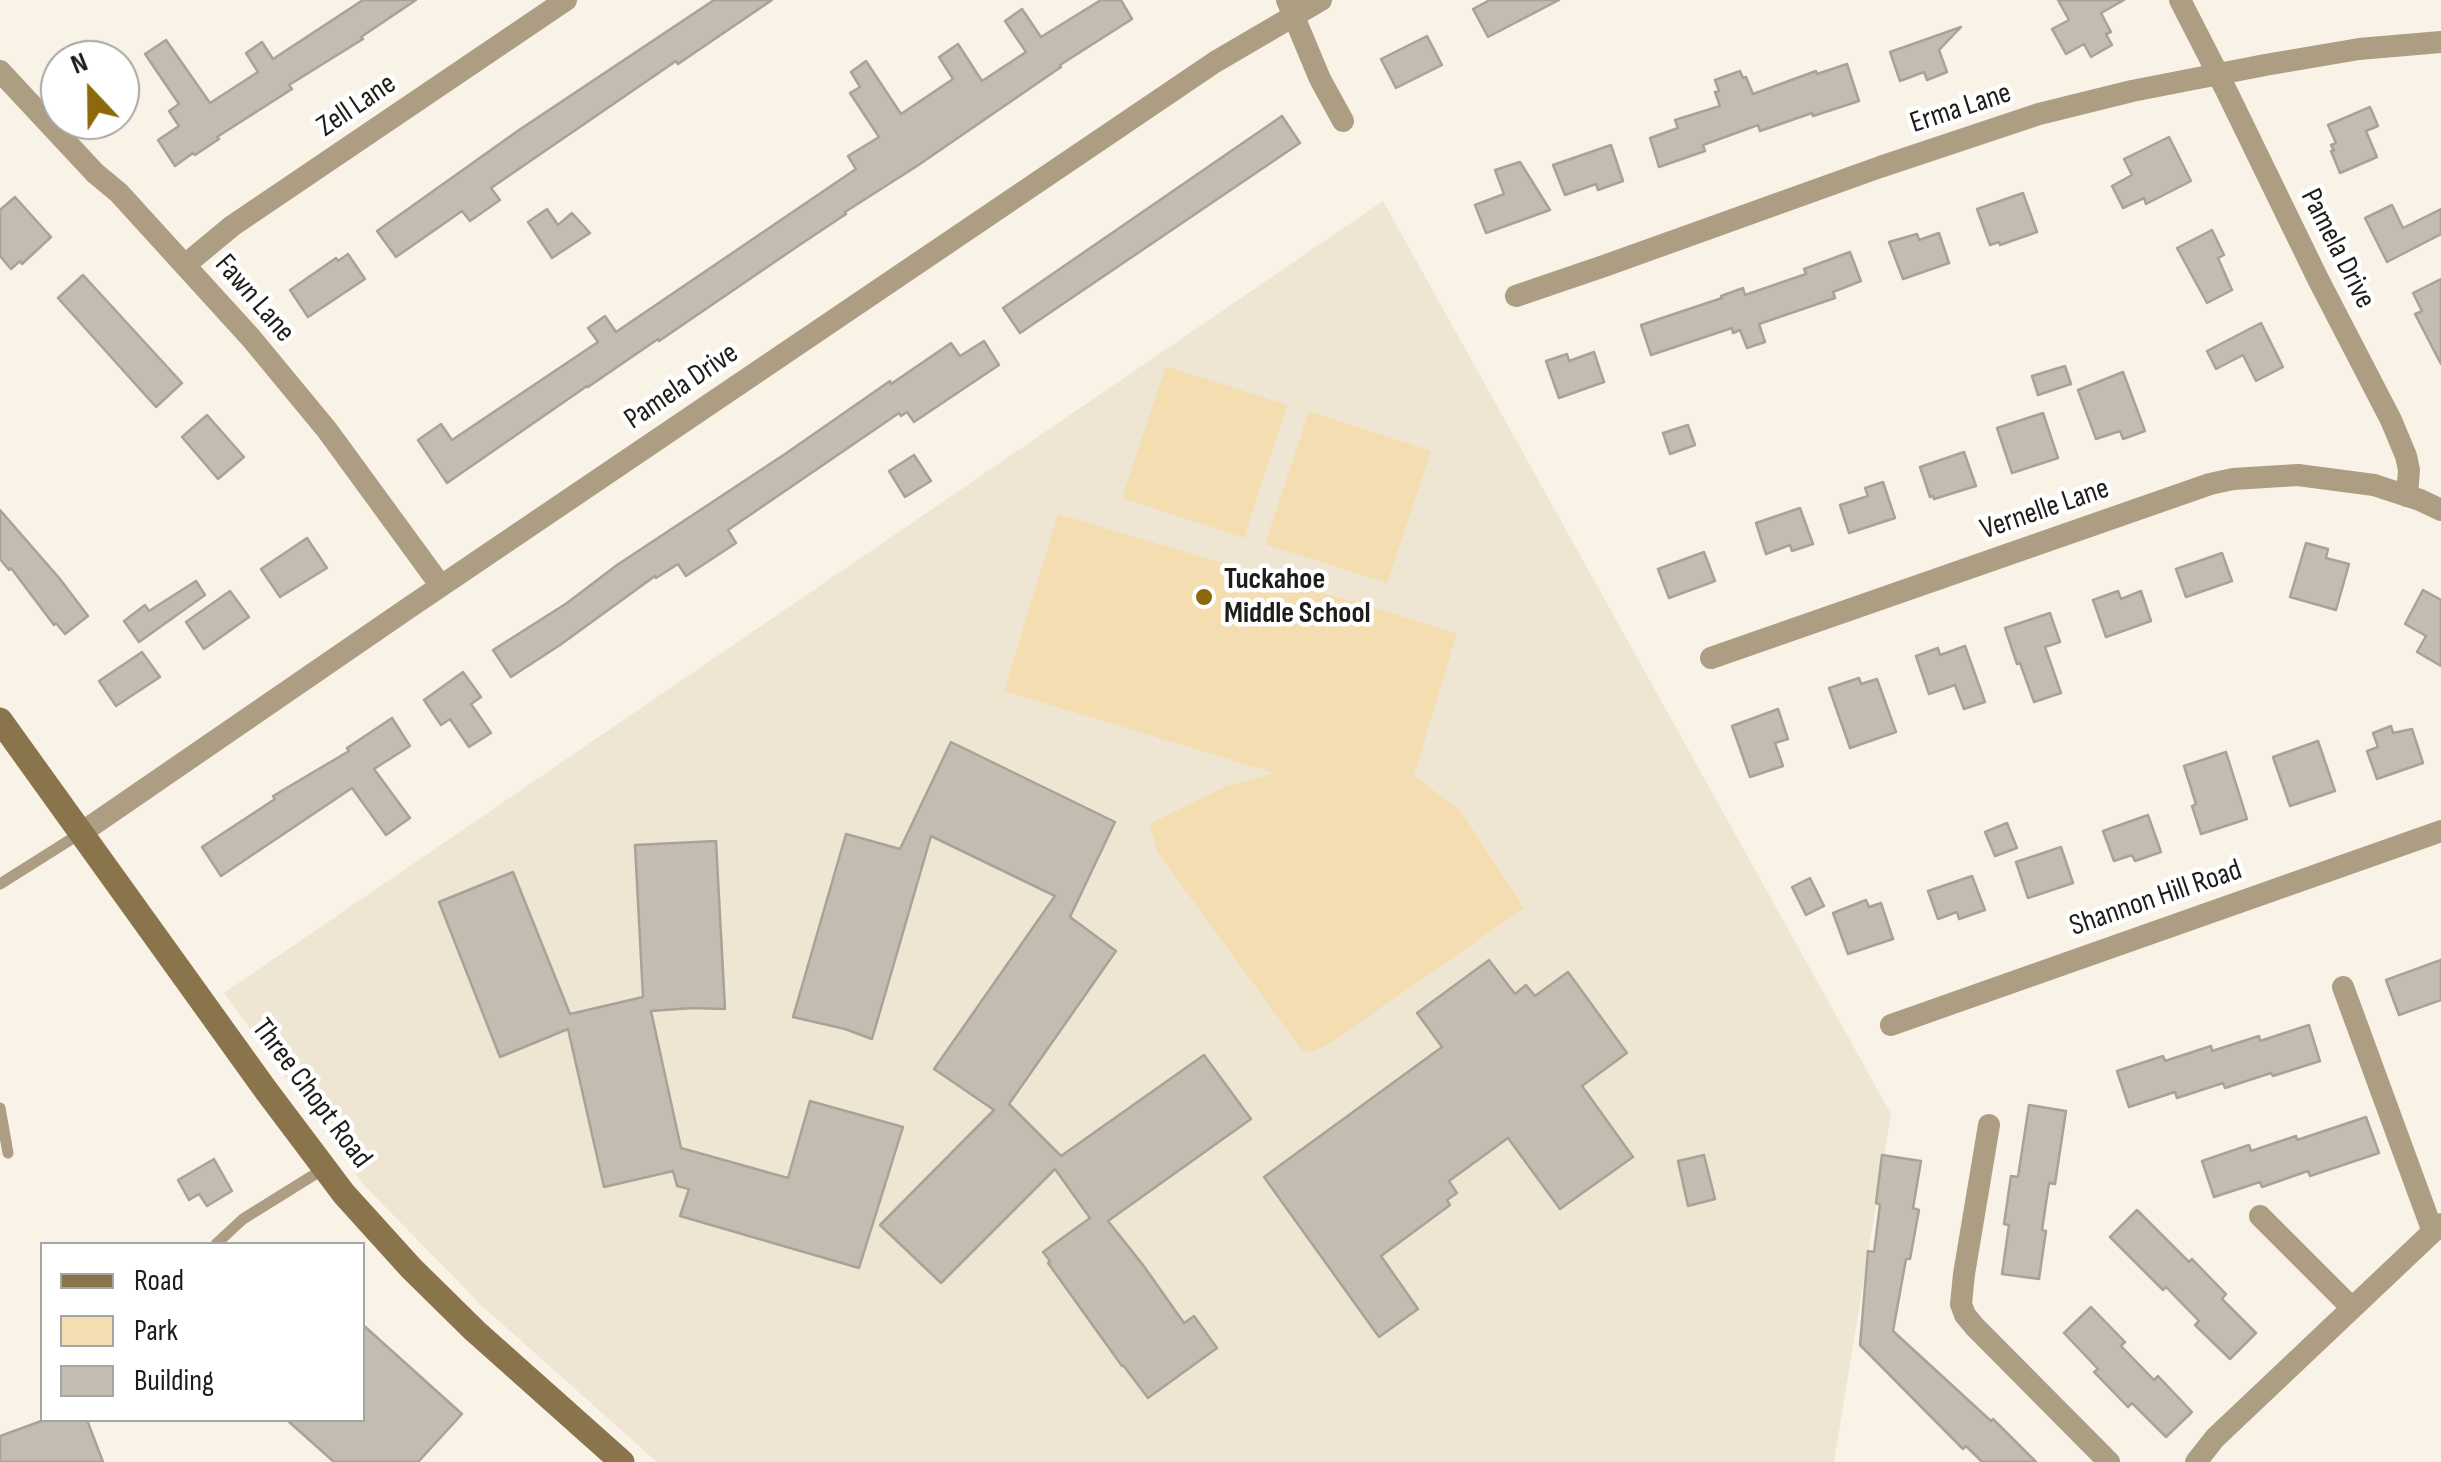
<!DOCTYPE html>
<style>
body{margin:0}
#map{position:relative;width:2441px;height:1462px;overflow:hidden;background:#f9f2e7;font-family:"Sofia Sans Condensed",sans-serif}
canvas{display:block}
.legend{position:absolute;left:40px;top:1242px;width:325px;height:180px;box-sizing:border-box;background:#fff;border:2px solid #a5a5a3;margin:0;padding:12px 18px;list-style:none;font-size:30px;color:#1f1d19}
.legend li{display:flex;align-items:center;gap:20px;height:50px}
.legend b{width:50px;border:2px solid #a5a5a3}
.north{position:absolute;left:40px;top:40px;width:100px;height:100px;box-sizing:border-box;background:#fff;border:2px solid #a5a5a3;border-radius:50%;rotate:338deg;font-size:28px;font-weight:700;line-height:40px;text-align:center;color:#1f1d19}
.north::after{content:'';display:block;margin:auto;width:35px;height:45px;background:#8e680c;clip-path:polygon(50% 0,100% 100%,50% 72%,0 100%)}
</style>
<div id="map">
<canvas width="2441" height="1462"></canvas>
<ul class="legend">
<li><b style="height:12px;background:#89744c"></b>Road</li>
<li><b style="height:28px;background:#f5ddb2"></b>Park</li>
<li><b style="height:28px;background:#c2bcb1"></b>Building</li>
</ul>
<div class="north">N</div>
</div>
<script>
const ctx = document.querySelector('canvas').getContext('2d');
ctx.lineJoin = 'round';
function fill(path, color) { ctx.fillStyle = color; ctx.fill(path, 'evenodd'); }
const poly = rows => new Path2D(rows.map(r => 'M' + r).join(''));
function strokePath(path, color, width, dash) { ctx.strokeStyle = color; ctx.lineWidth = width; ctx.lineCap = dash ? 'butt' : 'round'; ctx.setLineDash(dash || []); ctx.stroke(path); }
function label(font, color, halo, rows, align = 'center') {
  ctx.font = font + ' "Sofia Sans Condensed",sans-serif'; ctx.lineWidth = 9; ctx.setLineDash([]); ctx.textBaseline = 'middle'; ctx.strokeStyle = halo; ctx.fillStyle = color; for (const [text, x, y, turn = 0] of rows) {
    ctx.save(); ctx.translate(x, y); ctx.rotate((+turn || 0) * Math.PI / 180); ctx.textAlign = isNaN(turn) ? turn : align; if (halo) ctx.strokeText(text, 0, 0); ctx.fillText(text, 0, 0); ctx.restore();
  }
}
fill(poly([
 [1383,201,1891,1114,1834,1462,657,1462,482,1306,363,1184,224,993]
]), '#efe5d3');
fill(poly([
 [1166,366,1287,405,1244,538,1122,498],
 [1309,411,1431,451,1387,583,1265,544],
 [1058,514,1457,633,1414,776,1460,810,1524,908,1333,1041,1312,1052,1302,1050,1158,853,1149,824,1227,786,1275,773,1004,691]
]), '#f5ddb2');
const building = poly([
 [363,0,416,0,361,37,363,39,289,85,292,89,217,137,219,139,195,155,193,153,175,166,158,140,179,126,169,111,179,104,145,54,166,40,210,103,258,72,246,53,262,42,273,59,363,0],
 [714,0,772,0,678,64,676,61,491,188,500,200,470,221,462,211,396,257,377,231,519,130,714,0],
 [1101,0,1121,0,1132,19,1060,65,1061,67,917,166,845,212,846,214,801,244,659,341,658,339,588,387,587,386,447,483,418,440,441,424,452,440,598,342,588,328,605,316,616,332,856,169,848,156,879,137,850,93,860,87,851,72,866,61,901,114,953,79,939,57,958,44,982,81,1026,52,1005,21,1022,9,1041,37,1101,0],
 [1490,0,1559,0,1488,37,1473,9,1490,0],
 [2058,0,2124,0,2101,13,2111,32,2106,34,2112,45,2091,57,2084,44,2066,54,2052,29,2069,20,2058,0],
 [1961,27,1939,50,1947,72,1927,80,1924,72,1900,81,1890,52,1961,27],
 [1427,36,1442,65,1396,88,1381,59,1427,36],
 [1847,64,1859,101,1813,116,1812,113,1760,131,1758,125,1703,145,1705,151,1659,167,1650,138,1678,128,1675,120,1720,106,1715,92,1719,91,1715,80,1740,71,1743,78,1746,77,1753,94,1816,71,1817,74,1847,64],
 [2370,107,2378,126,2366,131,2377,157,2340,173,2331,151,2334,150,2331,145,2336,143,2328,125,2370,107],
 [1282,116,1300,143,1020,333,1003,308,1282,116],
 [2169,137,2191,181,2146,204,2144,198,2123,208,2112,186,2132,175,2124,159,2169,137],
 [1611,145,1623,181,1598,190,1596,184,1565,195,1553,165,1611,145],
 [1520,162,1550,210,1486,233,1475,205,1504,194,1495,170,1520,162],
 [2023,193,2037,232,2000,245,1999,242,1990,245,1977,209,2023,193],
 [15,197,51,237,22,264,20,261,11,269,0,256,0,210,15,197],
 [2392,205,2403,228,2441,209,2441,234,2387,262,2365,218,2392,205],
 [547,209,558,225,572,213,590,233,552,258,528,222,547,209],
 [2212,230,2224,255,2218,258,2232,290,2207,303,2177,248,2212,230],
 [1939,233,1949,263,1903,279,1889,242,1917,234,1919,240,1939,233],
 [1850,252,1861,281,1833,292,1835,298,1759,324,1765,342,1747,348,1740,330,1733,333,1732,328,1651,355,1641,325,1722,298,1721,296,1743,288,1745,295,1806,274,1804,269,1850,252],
 [348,254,365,279,308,317,290,290,336,258,338,261,348,254],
 [83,275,182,383,156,407,58,298,83,275],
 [2441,279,2441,364,2415,314,2422,311,2413,293,2441,279],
 [2261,323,2283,367,2256,381,2243,355,2216,369,2207,351,2261,323],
 [984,341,999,365,914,422,907,412,901,416,899,413,728,530,736,543,686,576,678,564,656,578,655,576,560,645,511,677,493,650,567,603,617,565,785,454,890,381,891,384,951,343,960,356,984,341],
 [1594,352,1604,382,1559,398,1546,361,1567,354,1569,361,1594,352],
 [2065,366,2071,384,2038,395,2032,376,2065,366],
 [2123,372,2145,431,2123,439,2120,431,2096,439,2078,390,2123,372],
 [2043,413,2058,458,2012,473,1997,428,2043,413],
 [207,415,244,457,218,479,182,437,207,415],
 [1688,425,1695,445,1670,454,1663,433,1688,425],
 [1964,452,1976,486,1934,499,1933,496,1930,497,1920,467,1964,452],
 [914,455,931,481,905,497,889,471,914,455],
 [1883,482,1895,518,1849,533,1840,505,1868,496,1865,488,1883,482],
 [1800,508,1813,544,1792,551,1790,545,1766,554,1756,523,1800,508],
 [0,510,60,579,88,616,65,634,56,623,54,625,11,568,9,570,0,559,0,510],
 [307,538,327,568,280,597,261,569,307,538],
 [2306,543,2328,549,2326,558,2349,564,2336,610,2290,597,2306,543],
 [1704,552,1715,581,1669,598,1658,569,1704,552],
 [2222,553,2232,581,2186,597,2176,569,2222,553],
 [196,581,205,595,139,642,124,621,145,605,149,611,196,581],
 [2423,590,2441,600,2441,666,2417,652,2426,636,2405,624,2423,590],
 [230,591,249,617,204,649,186,622,230,591],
 [2118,591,2121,599,2141,591,2151,621,2106,637,2093,600,2118,591],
 [2050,613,2060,642,2045,647,2061,693,2034,702,2020,663,2017,664,2005,628,2050,613],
 [1965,646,1985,702,1964,709,1955,685,1929,694,1916,656,1938,648,1940,655,1965,646],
 [142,652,160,677,116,706,99,681,142,652],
 [463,672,481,697,471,704,491,733,469,747,450,719,441,725,424,700,463,672],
 [1859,678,1861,684,1877,679,1896,732,1850,748,1829,688,1859,678],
 [1778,709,1788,739,1775,743,1783,766,1750,777,1732,726,1778,709],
 [392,718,410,746,374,769,410,818,386,835,352,788,221,876,202,847,275,799,273,796,349,751,347,748,392,718],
 [2391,726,2393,733,2412,729,2423,763,2377,779,2367,751,2378,747,2373,733,2391,726],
 [2318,741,2335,791,2290,806,2273,757,2318,741],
 [951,742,1115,822,1070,917,1116,951,1009,1104,1061,1156,1204,1055,1251,1119,1108,1221,1143,1265,1184,1323,1194,1316,1217,1348,1148,1398,1123,1365,1122,1366,1048,1263,1050,1261,1043,1252,1090,1218,1055,1169,941,1283,880,1225,994,1110,934,1069,1055,896,931,836,872,1039,845,1029,793,1017,846,834,900,849,951,742],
 [2226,752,2247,819,2201,834,2192,806,2196,804,2184,766,2226,752],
 [2148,815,2161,852,2135,861,2132,855,2114,861,2103,831,2148,815],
 [2007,823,2017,848,1995,856,1985,832,2007,823],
 [716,841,725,1009,693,1008,651,1011,681,1148,788,1178,810,1101,903,1127,859,1268,680,1216,689,1189,677,1186,673,1171,604,1187,568,1029,500,1057,439,902,513,872,570,1014,643,997,635,845,716,841],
 [2061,847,2073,883,2028,898,2016,862,2061,847],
 [1972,876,1985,910,1959,919,1957,912,1938,919,1928,891,1972,876],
 [1810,878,1824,906,1806,915,1792,887,1810,878],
 [1866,900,1869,907,1881,903,1893,939,1848,954,1833,913,1866,900],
 [1489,960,1515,994,1526,985,1535,996,1568,972,1627,1053,1582,1086,1633,1157,1560,1209,1508,1138,1449,1181,1457,1193,1447,1200,1450,1205,1381,1256,1418,1309,1379,1337,1264,1177,1442,1047,1417,1013,1489,960],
 [2441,960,2441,1000,2399,1015,2386,980,2441,960],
 [2309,1025,2320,1061,2273,1076,2271,1073,2225,1088,2223,1083,2177,1098,2175,1092,2129,1107,2117,1071,2163,1056,2165,1061,2211,1046,2212,1051,2259,1036,2260,1041,2309,1025],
 [2029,1105,2066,1111,2055,1184,2049,1183,2042,1230,2046,1231,2039,1279,2002,1274,2009,1225,2004,1224,2011,1176,2018,1177,2029,1105],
 [2366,1117,2379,1153,2310,1176,2308,1171,2262,1187,2260,1182,2214,1197,2202,1161,2249,1145,2251,1151,2296,1136,2297,1140,2366,1117],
 [1704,1155,1715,1199,1688,1206,1678,1161,1704,1155],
 [1882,1155,1921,1161,1913,1208,1919,1210,1910,1259,1906,1259,1893,1331,1991,1421,1993,1419,2036,1462,1982,1462,1966,1446,1963,1449,1860,1345,1868,1251,1874,1252,1880,1205,1876,1203,1882,1155],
 [214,1159,232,1191,207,1206,199,1194,189,1200,178,1180,214,1159],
 [2137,1210,2189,1262,2192,1259,2226,1294,2222,1299,2256,1333,2230,1359,2195,1325,2199,1321,2166,1287,2163,1290,2110,1237,2137,1210],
 [2091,1307,2125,1342,2121,1346,2154,1380,2158,1376,2192,1412,2166,1437,2132,1403,2128,1407,2094,1372,2098,1369,2064,1333,2091,1307],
 [362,1324,462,1414,418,1462,334,1462,287,1420,362,1420,362,1324],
 [44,1420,87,1420,103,1462,0,1462,0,1436,44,1420]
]);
fill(building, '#c2bcb1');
strokePath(building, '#a8a298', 2.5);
strokePath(poly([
 [0,884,81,833],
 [0,1108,8,1153],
 [216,1244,243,1219,325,1168]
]), '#ac9d83', 11);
strokePath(poly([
 [1287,0,1320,79,1343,121],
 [2180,0,2226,90,2318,279,2391,420,2406,456,2409,470,2407,496],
 [0,71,95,173,119,193,251,338,327,430,441,586],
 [185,265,232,226,566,0],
 [1516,296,1604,266,1880,167,2039,114,2132,91,2265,65,2359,49,2441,42],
 [1711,658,2210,484,2233,479,2298,475,2374,485,2420,500,2441,510],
 [81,833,407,609,1215,62,1321,0],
 [2343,987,2433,1232],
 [1891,1025,2441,831],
 [1989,1125,1964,1274,1961,1304,1965,1315,1975,1327,2109,1462],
 [2260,1216,2352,1308],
 [2196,1462,2215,1438,2441,1224]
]), '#ac9d83', 22);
strokePath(poly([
 [0,720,265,1089,344,1194,411,1268,475,1331,622,1462]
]), '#89744c', 25);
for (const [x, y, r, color] of [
 [1204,597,10,"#8e680c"]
]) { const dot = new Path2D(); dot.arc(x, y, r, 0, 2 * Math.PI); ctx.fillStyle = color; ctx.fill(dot); strokePath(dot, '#fff', 4); }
label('30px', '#1f1d19', '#fff', [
 ["Zell Lane",357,106,-34],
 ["Erma Lane",1961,109,-18],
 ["Pamela Drive",2337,249,63],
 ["Fawn Lane",254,299,49],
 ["Pamela Drive",682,387,-34],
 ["Vernelle Lane",2045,510,-19],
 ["Shannon Hill Road",2156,899,-19],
 ["Three Chopt Road",311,1094,53]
]);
label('bold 30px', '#1f1d19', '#fff', [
 ["Tuckahoe",1224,580],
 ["Middle School",1224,614]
], 'left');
</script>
